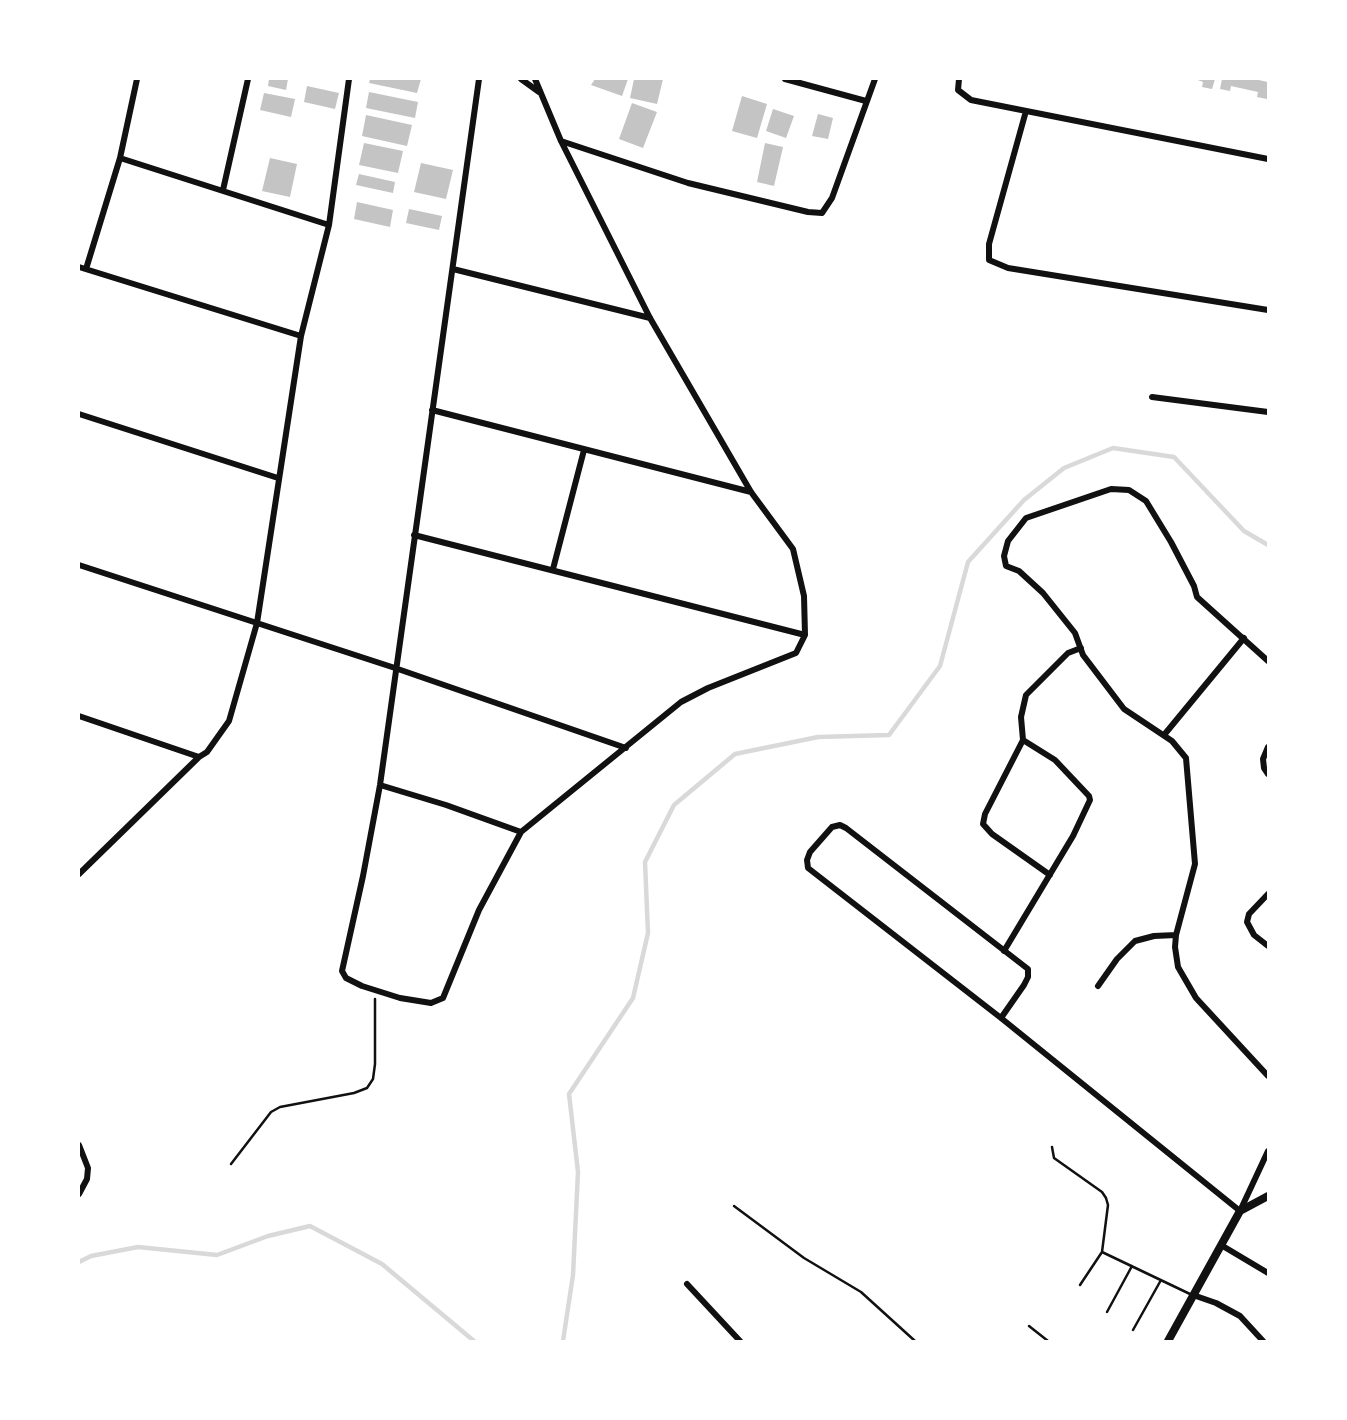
<!DOCTYPE html>
<style>
body{margin:0}
#map{position:relative;width:1347px;height:1420px;overflow:hidden;background:#fff;font-family:Lato,sans-serif}
canvas{display:block}
.frame{position:absolute;inset:0;border:80px solid #fff;pointer-events:none}
</style>
<div id="map">
<canvas width="1347" height="1420"></canvas>
<div class="frame"></div>
</div>
<script>
const ctx = document.querySelector('canvas').getContext('2d');
ctx.lineJoin = 'round';
const poly = rows => new Path2D(rows.map(r => 'M' + r).join(''));
function strokePath(path, color, width, dash) { ctx.strokeStyle = color; ctx.lineWidth = width; ctx.lineCap = dash ? 'butt' : 'round'; ctx.setLineDash(dash || []); ctx.stroke(path); }
function fill(path, color) { ctx.fillStyle = color; ctx.fill(path, 'evenodd'); }
strokePath(poly([
 [79,1262,91,1256,138,1247,217,1255,268,1236,310,1226,382,1264,474,1341],
 [563,1341,573,1275,578,1172,569,1094,633,998,648,933,645,862,674,805,735,754,818,737,889,735,940,666,968,562,1024,500,1064,468,1113,448,1174,457,1244,531,1268,545]
]), '#d9d9d9', 4.5);
fill(poly([
 [269,79,288,79,286,90,268,86],
 [370,79,421,79,417,93,369,83],
 [595,79,628,79,622,96,591,85],
 [634,79,663,79,657,104,630,98],
 [1195,79,1215,79,1212,89,1202,87,1203,82],
 [1222,79,1254,79,1268,82,1267,99,1257,97,1258,92,1231,86,1230,91,1220,89],
 [307,86,339,93,335,109,304,102],
 [369,92,418,102,415,118,366,108],
 [264,93,295,99,291,117,260,110],
 [742,96,767,104,757,138,732,131],
 [632,103,657,112,643,148,619,139],
 [773,109,794,116,786,138,766,131],
 [818,114,833,118,828,139,812,136],
 [366,115,412,125,407,146,362,136],
 [364,143,403,151,398,173,359,165],
 [765,143,783,147,774,186,757,182],
 [270,158,297,164,290,197,262,191],
 [421,163,453,170,446,199,414,192],
 [359,174,395,182,393,193,356,185],
 [357,202,393,210,390,227,354,219],
 [409,209,442,216,439,230,406,223]
]), '#c4c4c4');
strokePath(poly([
 [231,1164,271,1112,280,1107,354,1093,367,1088,373,1079,375,1064,375,999]
]), '#111', 2.5);
strokePath(poly([
 [1052,1147,1054,1158,1102,1192,1106,1198,1108,1205,1102,1252,1190,1294],
 [734,1206,804,1258,861,1292,915,1341],
 [1080,1285,1102,1252],
 [1107,1312,1132,1266],
 [1029,1326,1048,1341],
 [1133,1330,1161,1280]
]), '#111', 2.5);
strokePath(poly([
 [479,79,380,785,363,876,342,971,346,978,362,986,400,998,431,1003,443,998,479,910,521,832,681,702,708,688,796,653,805,635,804,596,793,549,751,492,650,318,561,141,535,79],
 [521,79,539,92],
 [785,79,866,101],
 [959,79,958,90,971,100,1268,159],
 [1026,111,989,244,989,260,1008,268,1268,310],
 [561,141,688,183,808,212,822,213,832,198,875,79],
 [120,158,329,225],
 [223,190,248,79],
 [79,267,301,336],
 [86,269,120,158,137,79],
 [453,269,650,318],
 [1152,397,1268,412],
 [432,410,751,492],
 [79,414,278,478],
 [414,535,805,635],
 [79,565,395,668,626,748],
 [553,569,584,450],
 [1268,661,1197,597,1194,586,1171,542,1146,501,1129,490,1111,489,1026,518,1008,541,1004,556,1006,566,1019,571,1043,593,1075,633,1083,655,1124,709,1172,741,1186,758,1195,864,1176,935,1175,947,1178,967,1196,998,1268,1076],
 [79,716,199,757],
 [1164,735,1244,638],
 [1268,747,1263,759,1264,768,1268,774],
 [380,785,446,805,521,832],
 [79,874,199,757,207,752,229,721,257,623,301,336,329,225,349,79],
 [1050,875,992,834,983,824,985,814,1023,740,1021,717,1026,695,1068,653,1081,648],
 [1268,894,1249,914,1247,922,1254,935,1268,946],
 [1004,951,1073,836,1090,800,1089,796,1055,760,1023,740],
 [1098,986,1117,959,1135,941,1154,936,1176,935],
 [1001,1018,1024,985,1028,977,1028,969,846,828,840,825,832,827,810,852,807,860,808,868,1001,1018,1240,1211,1268,1151],
 [79,1145,88,1168,87,1179,79,1194],
 [1221,1245,1268,1273],
 [687,1284,740,1341],
 [1193,1295,1216,1303,1240,1316,1263,1341]
]), '#111', 6);
strokePath(poly([
 [1168,1341,1240,1211,1268,1196]
]), '#111', 8);
</script>
